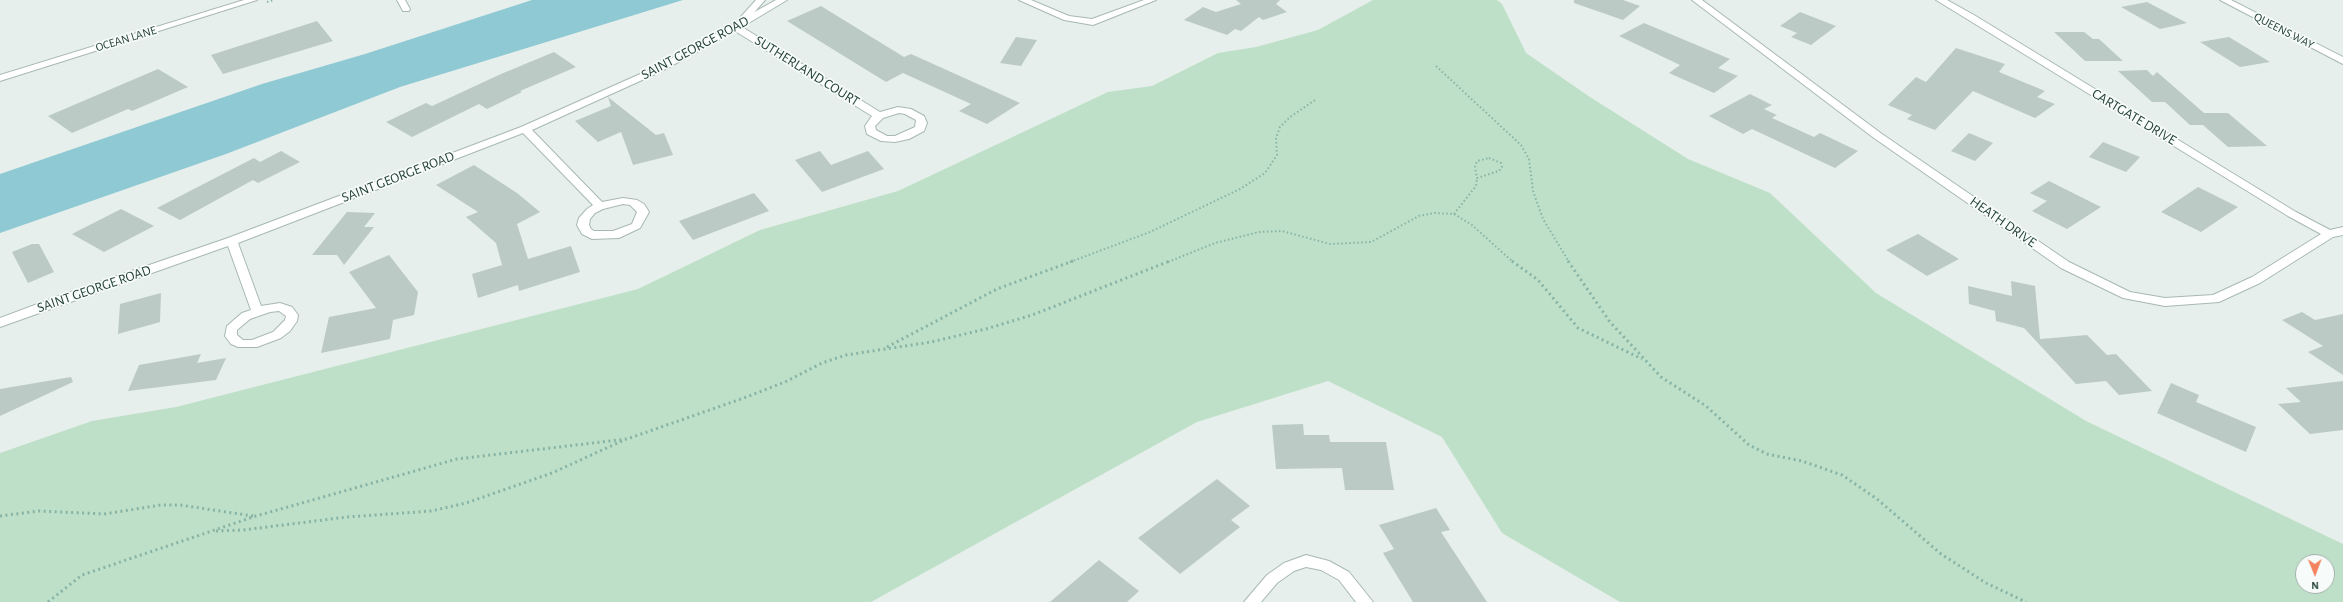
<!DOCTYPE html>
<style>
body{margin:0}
#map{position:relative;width:2343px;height:602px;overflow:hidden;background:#e6efeb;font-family:"Alegreya Sans",sans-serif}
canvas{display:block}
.north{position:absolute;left:2295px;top:554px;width:40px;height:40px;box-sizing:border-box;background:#f7fbf9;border:1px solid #a3b1ad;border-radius:50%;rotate:179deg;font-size:11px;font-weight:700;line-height:16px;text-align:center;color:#24423a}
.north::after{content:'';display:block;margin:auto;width:14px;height:18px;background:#f4845f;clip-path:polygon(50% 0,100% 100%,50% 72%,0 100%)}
</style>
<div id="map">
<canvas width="2343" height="602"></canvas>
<div class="north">N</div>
</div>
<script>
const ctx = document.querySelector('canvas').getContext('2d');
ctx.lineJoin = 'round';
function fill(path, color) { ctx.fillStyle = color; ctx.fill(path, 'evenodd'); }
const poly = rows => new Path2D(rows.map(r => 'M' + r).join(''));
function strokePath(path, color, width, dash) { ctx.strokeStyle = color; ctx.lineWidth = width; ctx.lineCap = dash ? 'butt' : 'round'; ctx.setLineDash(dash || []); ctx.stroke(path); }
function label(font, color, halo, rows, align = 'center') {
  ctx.font = font + ' "Alegreya Sans",sans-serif'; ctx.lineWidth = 3.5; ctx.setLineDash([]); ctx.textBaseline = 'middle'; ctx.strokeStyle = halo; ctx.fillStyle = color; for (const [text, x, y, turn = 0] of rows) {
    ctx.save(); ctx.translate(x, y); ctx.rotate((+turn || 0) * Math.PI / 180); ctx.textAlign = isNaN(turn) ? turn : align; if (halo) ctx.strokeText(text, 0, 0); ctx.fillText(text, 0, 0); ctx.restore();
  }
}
fill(poly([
 [1373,0,1497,0,1502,4,1526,53,1590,97,1688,159,1770,193,1876,293,2086,421,2343,544,2343,602,1620,602,1502,533,1442,437,1328,381,1197,422,871,602,0,602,0,453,92,421,176,407,638,289,760,230,898,191,1108,92,1152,86,1218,53,1256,47,1318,30],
 [2303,562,2327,562,2327,586,2303,586]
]), '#bfe0c8');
fill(poly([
 [532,0,683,0,400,87,226,154,0,233,0,174,262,84,365,54]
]), '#8ec9d4');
fill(poly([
 [1236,0,1280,0,1276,4,1287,12,1263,20,1259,17,1241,31,1235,29,1227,35,1184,20,1203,7,1216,12,1241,4],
 [1574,0,1623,0,1640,6,1623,20,1574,3],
 [2147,2,2187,23,2160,29,2121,7],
 [821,6,904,57,911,54,1020,103,987,124,959,111,971,104,903,73,886,82,787,21],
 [1800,12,1836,26,1811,45,1791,37,1797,33,1780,26],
 [317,21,333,41,223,74,211,55],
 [1644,23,1730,59,1718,68,1738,76,1714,93,1669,73,1680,65,1619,36],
 [2054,32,2084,32,2093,39,2099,39,2123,61,2085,61],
 [1016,37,1037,40,1021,66,1000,63],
 [2229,37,2270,62,2240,67,2200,42],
 [1956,48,2005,64,1999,72,2045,91,2037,97,2055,104,2035,118,1973,91,1935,130,1907,119,1912,115,1888,105,1916,77,1926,82],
 [554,52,576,67,520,91,522,92,487,109,479,104,412,137,386,122,426,103,432,106,501,74],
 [158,69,188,87,132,111,128,109,72,133,48,116],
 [2147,70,2153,76,2157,72,2204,113,2228,113,2267,146,2228,147,2203,125,2190,125,2165,102,2152,102,2118,71],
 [1750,94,1772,105,1764,109,1777,115,1772,118,1814,137,1820,133,1858,151,1835,168,1752,129,1743,134,1709,116],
 [608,97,656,135,664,133,673,155,633,165,621,132,598,142,575,121,611,106],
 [1969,133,1993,143,1975,161,1951,151],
 [2103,142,2140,157,2126,172,2089,157],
 [281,151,300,162,258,183,253,180,180,220,157,208,254,158,260,162],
 [820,151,831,165,868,151,884,169,822,192,795,160],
 [474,165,517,193,540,212,517,224,528,259,571,246,580,272,519,291,518,285,478,298,472,274,502,265,496,243,466,217,478,212,436,185],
 [2049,181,2101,207,2067,229,2032,211,2047,201,2030,193],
 [2198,187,2238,207,2201,232,2161,212],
 [754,193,769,211,693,240,679,221],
 [121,209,154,226,104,252,72,234],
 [347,212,375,213,364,227,374,227,344,265,337,255,312,255],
 [1918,234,1959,259,1927,276,1886,250],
 [32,244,39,244,54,272,28,283,12,252],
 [389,255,418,292,414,315,393,320,390,339,321,353,329,317,376,308,349,272],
 [2011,281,2035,286,2040,339,2087,335,2107,355,2116,354,2152,391,2119,395,2106,381,2076,384,2024,328,1996,321,1995,311,1969,304,1968,286,2012,296],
 [161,293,160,322,118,334,120,304],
 [2302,312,2315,320,2343,314,2343,375,2308,352,2323,346,2282,320],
 [201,354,197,363,226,358,216,380,128,391,139,365],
 [71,377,73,382,0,416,0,389],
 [2343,381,2343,430,2310,434,2278,404,2301,402,2286,388],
 [2171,383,2199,395,2196,402,2256,427,2246,452,2157,413],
 [1303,424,1304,435,1329,435,1330,442,1386,442,1394,490,1345,490,1342,468,1276,469,1272,425],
 [1217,479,1250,506,1231,520,1240,527,1180,574,1138,538],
 [1436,508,1450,530,1441,532,1487,602,1413,602,1383,553,1394,549,1379,525],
 [1099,560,1139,591,1127,602,1050,602]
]), '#bbcac4');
const lane = poly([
 [397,0,405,0,410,9,409,11,403,11,397,0],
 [756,0,765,0,744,24,738,24,738,20,756,0],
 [1306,555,1329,561,1349,572,1373,602,1356,602,1339,580,1321,570,1306,567,1294,571,1277,583,1261,602,1244,602,1267,575,1284,563,1306,555]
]);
const street = poly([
 [244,0,257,0,0,81,0,75,244,0],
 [776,0,787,0,742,27,880,112,898,107,911,109,924,116,927,123,924,131,909,139,895,142,881,141,867,134,865,126,872,116,735,31,662,71,532,130,602,202,623,198,637,200,644,204,649,212,640,228,619,238,592,239,582,234,577,225,579,218,587,209,593,205,523,133,238,243,261,306,280,303,292,307,298,315,297,321,290,331,281,338,257,347,238,347,231,344,225,336,227,326,242,313,251,310,228,246,0,327,0,318,56,297,228,238,521,127,656,67,776,0],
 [899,113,905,114,916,120,915,127,895,136,887,136,876,130,875,126,883,118,899,113],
 [623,204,630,205,637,212,632,224,613,231,594,231,591,229,589,225,590,219,595,213,603,209,623,204],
 [279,311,286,316,285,320,273,332,252,340,243,340,237,335,237,330,250,319,270,312,279,311],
 [1019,0,1031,0,1069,16,1092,19,1144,0,1156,0,1093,25,1064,20,1019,0],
 [1692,0,1702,0,1882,134,2069,262,2130,292,2165,298,2213,295,2252,277,2321,234,2288,216,1936,0,1947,0,1974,15,2296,212,2330,230,2343,227,2343,235,2333,237,2260,283,2219,302,2165,306,2123,298,2061,268,1874,138,1692,0],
 [2220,0,2231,0,2343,57,2343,64,2220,0]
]);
strokePath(lane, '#a8b8b2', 2);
strokePath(street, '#a8b8b2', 2);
strokePath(poly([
 [267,2,274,0],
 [1436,66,1521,145,1529,159,1533,191,1543,219,1569,262],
 [1489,158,1501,163,1502,167,1499,171,1477,178,1475,167,1477,161,1489,158],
 [1454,214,1476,186,1477,178],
 [1070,262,1150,232,1240,189,1265,173,1277,155,1276,138,1280,127,1290,117,1315,100],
 [1168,262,1215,243,1259,232,1282,231,1330,244,1371,242,1419,216,1435,213,1454,214,1472,225,1513,262]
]), '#86b3a5', 2, [1.5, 2.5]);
strokePath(poly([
 [1512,261,1538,280,1578,328,1642,359],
 [1568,261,1610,322,1661,377,1706,406,1749,445,1767,454,1802,461,1842,475,1877,499,1941,554,1986,583,2026,602],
 [887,347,997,289,1073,261],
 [0,516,39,511,104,514,161,505,180,505,253,516],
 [216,531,243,530,347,517,431,511,466,503,552,473,624,440],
 [48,602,82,575,256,516,457,459,627,439,741,399,785,382,822,363,846,355,931,342,986,329,1032,315,1170,261]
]), '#86b3a5', 3, [2, 3.5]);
fill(lane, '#fff');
fill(street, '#fff');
label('12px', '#24423a', '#f7fbf9', [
 ["QUEENS WAY",2284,31,27],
 ["OCEAN LANE",126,39,-17]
]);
label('14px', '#24423a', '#f7fbf9', [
 ["SAINT GEORGE ROAD",695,48,-28],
 ["SUTHERLAND COURT",807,71,32],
 ["CARTGATE DRIVE",2134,117,31],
 ["SAINT GEORGE ROAD",398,177,-21],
 ["HEATH DRIVE",2003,222,35],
 ["SAINT GEORGE ROAD",94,289,-19]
]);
</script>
